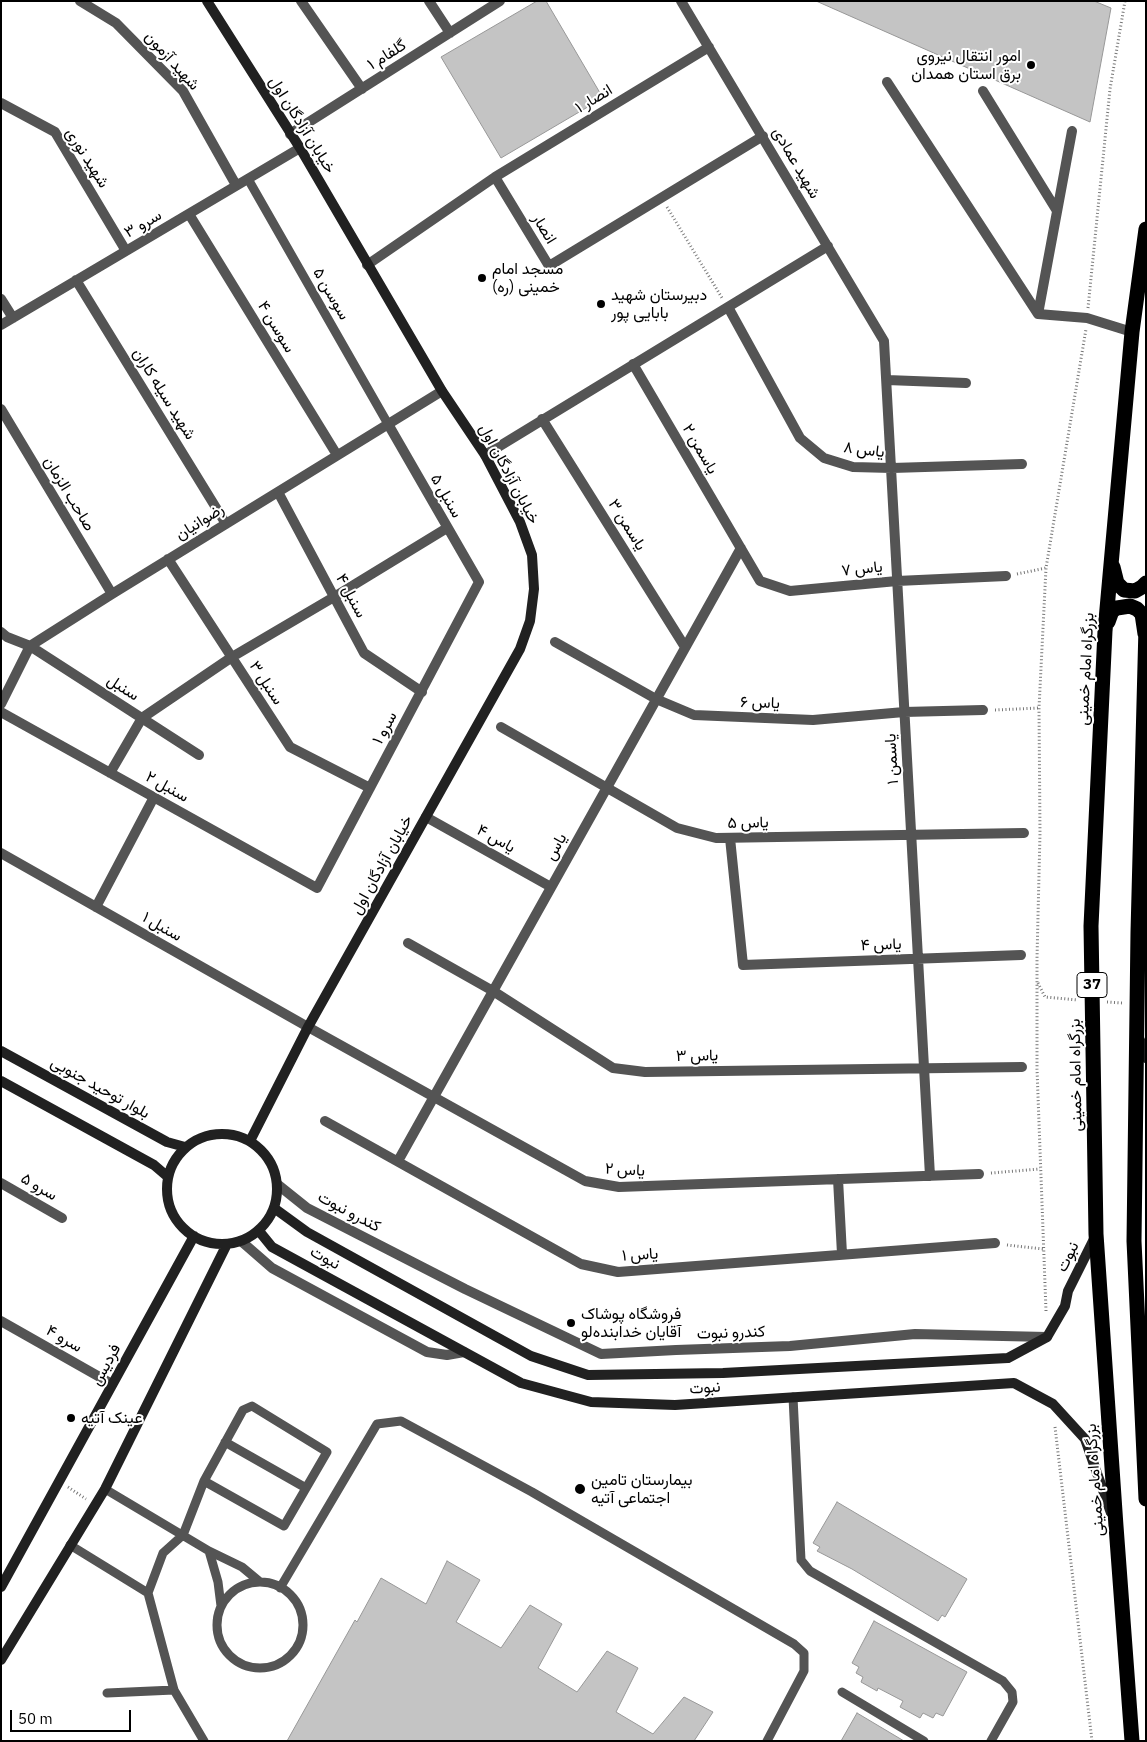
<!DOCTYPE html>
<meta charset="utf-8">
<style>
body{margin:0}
#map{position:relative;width:1147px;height:1742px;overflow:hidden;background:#fff;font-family:"IBM Plex Sans",sans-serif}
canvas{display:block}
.frame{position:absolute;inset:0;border:2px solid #000;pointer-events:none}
.scale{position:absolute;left:10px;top:1710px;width:121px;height:22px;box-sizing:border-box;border:2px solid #000;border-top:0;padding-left:6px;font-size:15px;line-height:18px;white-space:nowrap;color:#000;-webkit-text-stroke:4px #fff;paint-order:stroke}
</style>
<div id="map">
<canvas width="1147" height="1742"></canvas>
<div class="frame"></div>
<div class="scale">50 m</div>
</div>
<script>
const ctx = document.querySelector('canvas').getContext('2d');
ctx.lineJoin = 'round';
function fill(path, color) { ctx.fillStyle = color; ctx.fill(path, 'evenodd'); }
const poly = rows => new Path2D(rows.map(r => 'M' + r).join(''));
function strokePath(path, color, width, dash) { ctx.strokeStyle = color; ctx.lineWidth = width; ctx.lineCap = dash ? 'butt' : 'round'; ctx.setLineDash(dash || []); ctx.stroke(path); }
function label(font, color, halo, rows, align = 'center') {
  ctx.font = font + ' "IBM Plex Sans",Vazirmatn,sans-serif'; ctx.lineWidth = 4; ctx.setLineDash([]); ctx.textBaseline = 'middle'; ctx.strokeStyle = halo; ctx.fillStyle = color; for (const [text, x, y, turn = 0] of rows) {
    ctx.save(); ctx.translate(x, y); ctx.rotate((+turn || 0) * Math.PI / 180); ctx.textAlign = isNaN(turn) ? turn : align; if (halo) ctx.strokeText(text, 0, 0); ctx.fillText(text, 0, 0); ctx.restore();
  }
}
const building = poly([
 [537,1,546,1,603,98,501,158,441,57,537,1],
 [816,1,1094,1,1111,8,1090,122,816,1],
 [837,1502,967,1579,945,1617,942,1615,938,1621,852,1569,817,1551,820,1547,813,1543,837,1502],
 [447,1561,480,1580,456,1622,501,1648,530,1605,562,1624,538,1668,577,1692,607,1651,638,1668,616,1712,653,1734,684,1697,713,1712,694,1741,287,1741,355,1620,357,1622,381,1578,426,1604,447,1561],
 [874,1621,967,1672,943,1716,936,1713,933,1718,923,1713,920,1718,900,1707,903,1701,878,1688,877,1691,861,1682,863,1677,856,1673,859,1667,852,1663,874,1621],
 [857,1713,904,1741,841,1741,857,1713]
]);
fill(building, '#c4c4c4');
strokePath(building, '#989898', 1);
strokePath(poly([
 [667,207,722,298],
 [1088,308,1110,89,1125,1],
 [1017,574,1046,568],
 [995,710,1039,708],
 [1038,983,1045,997,1078,1000],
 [1107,1002,1123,1003],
 [991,1173,1040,1169],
 [1007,1245,1043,1249],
 [1046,1311,1037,1069,1037,958,1040,833,1039,708,1046,568,1086,329],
 [1055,1427,1092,1741],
 [68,1487,86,1499]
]), '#767676', 3, [1, 2.5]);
strokePath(poly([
 [248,179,388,424],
 [793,1397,801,1560,810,1571,1003,1681,1012,1692,1013,1702,991,1741],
 [225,1442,306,1488],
 [105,1489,209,1551,242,1567,260,1582],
 [70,1545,148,1593],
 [209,1551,218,1582,221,1606],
 '217 1625a43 43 0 1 1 86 0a43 43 0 1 1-86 0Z',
 [280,1588,377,1424,401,1421,532,1492,794,1644,804,1653,804,1671,767,1741],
 [842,1692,924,1741],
 [107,1693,174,1690],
 [204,1741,174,1690,148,1593,163,1553,183,1535,204,1481,243,1410,252,1406,327,1452,284,1526,204,1481]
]), '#545454', 9);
strokePath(poly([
 [80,1,116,23,183,91,236,185],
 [301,1,362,89],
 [429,1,450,33],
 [681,1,884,341,930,1176],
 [887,82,1038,314,1072,131],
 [983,91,1057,211],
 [1,103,55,132,126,251],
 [290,134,500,1],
 [495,177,709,47],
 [189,214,337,455],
 [367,265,495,177,549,266,763,136],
 [76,280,226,524],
 [1,299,13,318],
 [728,307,800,438,824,458,853,467,892,468,1022,464],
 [1038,314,1087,318,1132,332],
 [1,325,300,148],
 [633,364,760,581,790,591,897,581,1006,576],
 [887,380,966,383],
 [1,409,112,594],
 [542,419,685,647],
 [485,455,828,246],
 [278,492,364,653,422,692],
 [168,559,290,747,370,788],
 [1,632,7,637,30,646,199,755],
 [555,642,656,699,694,715,813,720,904,712,983,710],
 [1,704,30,646,112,594,442,391],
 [1,712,317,888,479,582,388,424],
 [501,727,677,828,716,838,1024,833],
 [110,773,142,718,232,657,334,597,447,528],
 [426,817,551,887],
 [730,838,743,965,1021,955],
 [1,853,308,1027,585,1181,619,1187,979,1174],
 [96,907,154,797],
 [408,943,493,991,613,1068,645,1072,1022,1067],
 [325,1121,581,1264,618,1272,995,1243],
 [398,1161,741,548],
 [838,1179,842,1254],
 [1,1183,62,1218],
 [277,1184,307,1208,465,1289,601,1354,676,1350,790,1346,915,1334,1047,1337],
 [241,1241,272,1268,427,1352,447,1355,464,1352],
 [1,1321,112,1384]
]), '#545454', 10);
strokePath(poly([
 [207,1,300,148,442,391,485,455,520,522,532,555,534,589,530,621,520,649,308,1027,250,1141],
 [1140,1040,1146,1058],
 [1,1051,167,1142,185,1147],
 [1,1081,154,1165,168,1177],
 '167 1189a55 55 0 1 1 110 0a55 55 0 1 1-110 0Z',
 [274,1208,307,1232,531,1356,588,1375,723,1373,1008,1358,1047,1337,1065,1306,1068,1291,1095,1237],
 [259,1231,272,1247,521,1383,591,1402,675,1405,1014,1383,1053,1404,1085,1439,1111,1513],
 [1,1587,194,1236],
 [1,1660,105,1489,227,1244]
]), '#212121', 10);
strokePath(poly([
 [1113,567,1117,583,1124,590,1135,591,1142,587,1146,583],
 [1108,622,1112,611,1117,608,1130,606,1137,609,1142,614,1145,634],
 [1146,627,1138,932,1134,1241,1146,1499],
 [1132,1741,1116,1526,1096,1234,1091,926,1105,631,1132,332,1146,229]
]), '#000', 15);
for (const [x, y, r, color] of [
 [1031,65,5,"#000"],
 [482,278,5,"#000"],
 [601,304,5,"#000"],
 [571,1323,5,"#000"],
 [71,1418,5,"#000"],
 [580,1489,6,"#000"]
]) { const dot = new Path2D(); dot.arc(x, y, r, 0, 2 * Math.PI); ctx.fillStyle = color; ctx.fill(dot); strokePath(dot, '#fff', 2); }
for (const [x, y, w] of [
 [1092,985,30]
]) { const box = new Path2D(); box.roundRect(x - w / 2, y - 12.5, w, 25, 4); ctx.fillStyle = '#fff'; ctx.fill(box); strokePath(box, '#000', 1); }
label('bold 15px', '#000', null, [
 ["37",1092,985]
]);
label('16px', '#000', '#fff', [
 ["گلفام ۱",387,55,-32],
 ["شهید آزمون",172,61,48],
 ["انصار ۱",594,99,-31],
 ["خیابان آزادگان اول",302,125,58],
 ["شهید نوری",87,158,58],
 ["شهید عمادی",796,163,60],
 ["سرو ۳",143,224,-30],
 ["انصار",544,229,59],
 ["سوسن ۵",331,294,60],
 ["سوسن ۴",276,327,59],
 ["شهید سیله کاران",164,394,58],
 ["یاسمن ۲",700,449,60],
 ["یاس ۸",864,450,7],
 ["خیابان آزادگان اول",509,474,62],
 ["صاحب الزمان",69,494,59],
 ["سنبل ۵",446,496,60],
 ["رضوانیان",200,522,-32],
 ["یاسمن ۳",627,525,58],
 ["یاس ۷",862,569,-6],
 ["سنبل ۴",351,596,62],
 ["بزرگراه امام خمینی",1086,669,-87],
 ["سنبل ۳",266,683,57],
 ["سنبل",123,688,33],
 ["یاس ۶",760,703,2],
 ["سرو ۱",385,728,-62],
 ["یاسمن ۱",892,759,-93],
 ["سنبل ۲",167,787,29],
 ["یاس ۵",748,823,-1],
 ["یاس ۴",496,839,29],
 ["یاس",556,847,-61],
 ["خیابان آزادگان اول",382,865,-61],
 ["سنبل ۱",162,927,30],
 ["یاس ۴",881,945,-2],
 ["یاس ۳",697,1056,-1],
 ["بزرگراه امام خمینی",1076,1075,-91],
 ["بلوار توحید جنوبی",100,1088,29],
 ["یاس ۲",625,1170,3],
 ["سرو ۵",39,1187,30],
 ["کندرو نبوت",349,1212,28],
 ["یاس ۱",640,1255,-4],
 ["نبوت",1068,1257,-64],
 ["نبوت",325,1258,29],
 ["کندرو نبوت",731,1333,-2],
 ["سرو ۴",64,1339,30],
 ["فردیس",106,1365,-61],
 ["نبوت",705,1388,-4],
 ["بزرگراه امام خمینی",1095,1480,-94]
]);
label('16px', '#000', '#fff', [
 ["امور انتقال نیروی",1021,56,"right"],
 ["برق استان همدان",1021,74,"right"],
 ["مسجد امام",492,269],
 ["خمینی (ره)",492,287],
 ["دبیرستان شهید",611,295],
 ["بابایی پور",611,313],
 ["فروشگاه پوشاک",581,1314],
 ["آقایان خدابنده‌لو",581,1332],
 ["عینک آتیه",81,1418],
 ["بیمارستان تامین",591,1480],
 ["اجتماعی آتیه",591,1498]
], 'left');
</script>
